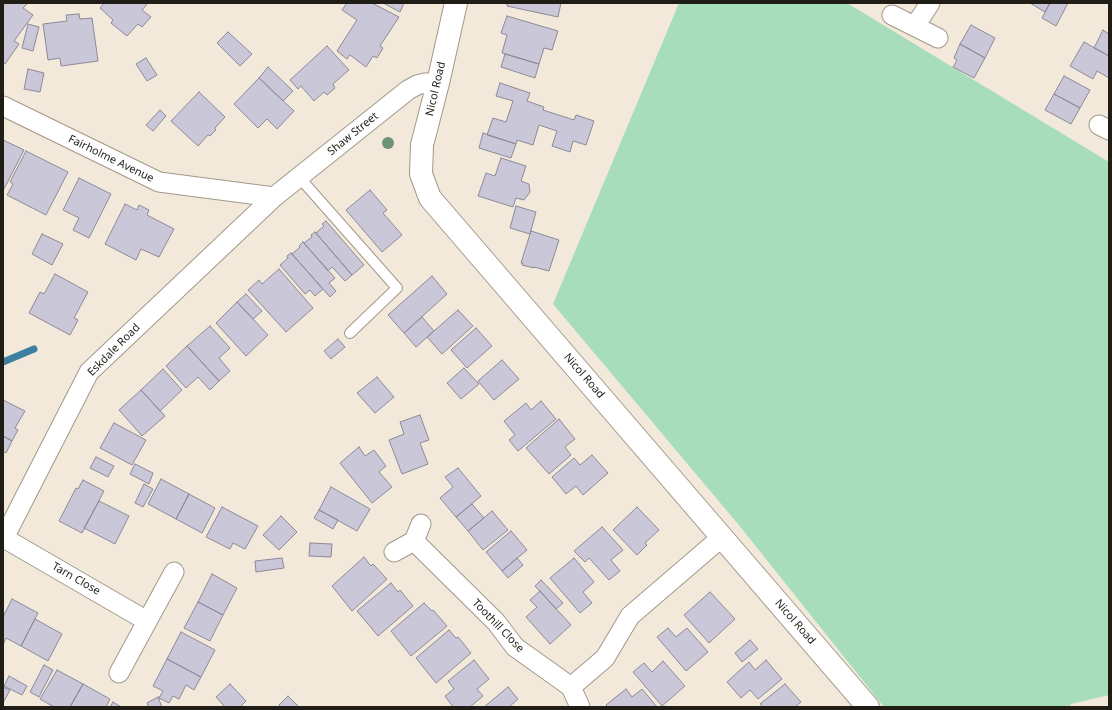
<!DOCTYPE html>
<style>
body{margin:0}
#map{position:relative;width:1112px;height:710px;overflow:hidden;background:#f3e9da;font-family:"Noto Sans",sans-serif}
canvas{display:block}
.frame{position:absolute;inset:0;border:4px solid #201d17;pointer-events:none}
</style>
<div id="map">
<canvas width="1112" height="710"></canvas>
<div class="frame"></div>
</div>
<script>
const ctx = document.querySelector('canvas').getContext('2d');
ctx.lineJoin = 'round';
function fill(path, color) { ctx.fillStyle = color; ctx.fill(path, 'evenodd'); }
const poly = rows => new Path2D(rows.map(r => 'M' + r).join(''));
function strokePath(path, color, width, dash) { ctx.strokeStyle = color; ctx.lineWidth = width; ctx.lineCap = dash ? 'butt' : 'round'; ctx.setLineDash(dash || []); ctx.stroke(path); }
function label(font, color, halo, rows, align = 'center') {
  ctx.font = font + ' "Noto Sans",sans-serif'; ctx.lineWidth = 3.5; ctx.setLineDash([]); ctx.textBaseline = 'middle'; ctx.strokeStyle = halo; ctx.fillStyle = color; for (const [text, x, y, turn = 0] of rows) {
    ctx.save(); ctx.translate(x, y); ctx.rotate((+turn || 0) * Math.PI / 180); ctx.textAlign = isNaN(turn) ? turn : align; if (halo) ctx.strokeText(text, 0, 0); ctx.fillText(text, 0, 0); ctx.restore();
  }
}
fill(poly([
 [679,3,847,3,1109,162,1109,695,1071,704,1069,707,884,707,738,524,553,304]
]), '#a8ddbb');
strokePath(poly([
 [3,362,34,349]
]), '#3b80a1', 7);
const building = poly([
 [3,3,25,3,27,4,23,8,33,15,14,41,19,44,5,64,3,63,3,3],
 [104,3,148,3,142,10,151,17,142,27,138,24,127,36,111,23,113,20,100,8,104,3],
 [347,3,372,3,399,17,380,46,383,48,377,58,373,56,366,67,350,55,347,59,337,51,357,20,342,10,347,3],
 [383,3,404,3,400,12,383,3],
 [507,3,561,3,558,17,507,6,507,3],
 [1030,3,1050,3,1045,12,1030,3],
 [1050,3,1068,3,1056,26,1042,18,1050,3],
 [79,14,80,19,92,18,98,61,61,66,60,58,48,60,43,24,67,21,66,15,79,14],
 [507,16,558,31,552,50,544,48,539,64,502,53,507,35,501,33,507,16],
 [28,24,39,27,33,51,22,48,28,24],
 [971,25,995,38,985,58,960,44,971,25],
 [1103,30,1109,34,1109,56,1094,48,1103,30],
 [228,32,252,54,240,66,217,43,228,32],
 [1084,42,1109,56,1109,78,1097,71,1093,79,1070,66,1084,42],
 [960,44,985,58,974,78,953,67,957,60,954,58,960,44],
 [327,46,349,70,333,84,335,88,327,95,324,92,314,101,301,86,298,89,290,80,327,46],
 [505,54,539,64,535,78,501,67,505,54],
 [146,58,157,75,147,81,136,64,146,58],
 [268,67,293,91,283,101,259,78,268,67],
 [28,69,44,73,40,92,24,89,28,69],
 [1064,76,1090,90,1080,108,1054,94,1064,76],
 [259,78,294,111,277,129,267,119,258,128,234,104,259,78],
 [500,83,530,93,527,101,544,107,543,110,574,120,576,115,594,121,586,145,573,141,570,152,552,146,557,131,539,125,533,145,517,140,516,144,487,135,493,118,506,122,513,101,496,96,500,83],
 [199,92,225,117,215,128,216,130,210,136,208,135,198,146,171,121,199,92],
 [1054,94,1080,108,1071,124,1045,110,1054,94],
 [160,110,166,116,153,131,146,125,160,110],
 [483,133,516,144,511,158,479,148,483,133],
 [3,140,24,150,3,191,3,140],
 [26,151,68,172,46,215,7,195,13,184,10,182,26,151],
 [501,158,526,166,521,181,529,184,530,192,524,200,516,198,513,207,478,196,486,173,495,176,501,158],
 [79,178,111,194,89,238,73,230,79,218,63,210,79,178],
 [370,190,387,210,383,213,402,235,382,252,346,210,370,190],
 [125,204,137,210,139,205,149,210,147,215,174,229,159,257,141,249,136,260,105,244,125,204],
 [516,206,536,212,530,234,510,228,516,206],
 [326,221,364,265,352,275,316,233,324,226,322,224,326,221],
 [531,231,559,240,549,271,534,267,534,268,522,265,523,263,521,263,531,231],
 [315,232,352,275,345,281,332,267,328,271,304,243,312,237,311,235,315,232],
 [42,234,63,244,52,265,32,254,42,234],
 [303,242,335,278,329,283,336,291,330,297,292,254,300,247,299,246,303,242],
 [291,253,323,289,315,296,310,290,305,294,280,265,288,258,287,256,291,253],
 [279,269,313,308,286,332,248,290,259,280,262,284,279,269],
 [55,274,88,292,74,318,78,320,70,335,29,313,40,292,44,294,55,274],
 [432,276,447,294,404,333,388,315,432,276],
 [246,294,262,311,253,319,237,302,246,294],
 [237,302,268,335,246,356,216,323,237,302],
 [458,310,473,326,442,354,427,337,458,310],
 [422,317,434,331,416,347,404,333,422,317],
 [210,326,230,348,219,358,230,371,219,381,187,346,210,326],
 [476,328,492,346,467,368,451,350,476,328],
 [338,339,345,347,331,359,324,351,338,339],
 [187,346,219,381,210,390,198,377,186,388,166,366,187,346],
 [502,360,519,379,494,400,478,381,502,360],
 [464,368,479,384,461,399,447,383,464,368],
 [163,369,182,390,160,411,141,390,163,369],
 [377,377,394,397,375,413,357,393,377,377],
 [141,390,165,416,142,436,119,410,141,390],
 [3,400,25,411,15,428,18,430,12,441,3,436,3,400],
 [541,401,556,419,518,451,509,440,515,435,504,421,526,403,531,410,541,401],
 [420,415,429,440,420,443,428,464,402,474,389,440,404,434,400,422,420,415],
 [559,419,575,439,565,447,571,455,549,474,526,448,559,419],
 [114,423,146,440,132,465,100,448,114,423],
 [3,436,12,441,6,453,3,451,3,436],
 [359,447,365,456,374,450,386,466,379,472,392,487,372,503,340,463,359,447],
 [592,455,608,473,583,495,576,486,566,494,552,477,574,458,580,465,592,455],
 [96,457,114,466,108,477,90,468,96,457],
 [135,464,153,473,149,484,130,474,135,464],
 [458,468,481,496,456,517,440,498,453,487,445,477,458,468],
 [161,479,189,494,176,519,148,504,161,479],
 [83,480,104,491,82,533,59,521,76,488,78,489,83,480],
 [144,484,153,489,143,507,135,503,144,484],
 [331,487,370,509,357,531,319,510,331,487],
 [189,494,215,508,202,533,176,519,189,494],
 [99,501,129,516,115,544,84,528,99,501],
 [472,504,484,518,468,531,456,517,472,504],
 [222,507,258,526,245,549,233,543,230,549,206,537,222,507],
 [637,507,659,530,645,543,647,545,637,555,613,530,637,507],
 [319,510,338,520,333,529,314,518,319,510],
 [492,511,508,530,483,550,468,531,492,511],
 [281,516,297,532,279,550,263,535,281,516],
 [602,527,623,550,611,560,620,571,609,580,589,558,585,562,574,551,602,527],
 [511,531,527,550,502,571,486,552,511,531],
 [310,543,332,544,331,557,309,556,310,543],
 [364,557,371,566,373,564,387,579,352,611,332,586,364,557],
 [282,558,284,568,256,572,255,561,282,558],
 [517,558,523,565,508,578,502,571,517,558],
 [574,558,594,582,583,592,592,603,580,613,550,578,574,558],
 [212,574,237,588,223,615,198,602,212,574],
 [541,580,563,603,556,609,535,586,541,580],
 [391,583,398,592,400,590,413,606,378,636,357,611,391,583],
 [540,591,571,625,550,644,526,617,537,607,530,600,540,591],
 [710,592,735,619,709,643,684,615,710,592],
 [12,599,38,613,21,646,6,638,3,645,3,617,12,599],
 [198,602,223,615,210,641,184,628,198,602],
 [424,603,432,611,433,610,447,626,411,656,391,631,424,603],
 [35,619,62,634,48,661,21,646,35,619],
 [668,628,676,637,687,628,708,652,686,671,657,637,668,628],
 [449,630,456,638,458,637,471,653,436,683,416,658,449,630],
 [181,632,215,650,201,677,167,659,181,632],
 [750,640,758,649,742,662,735,653,750,640],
 [167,659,201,677,194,690,186,685,179,699,173,696,169,703,159,698,163,691,153,686,167,659],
 [474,660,489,679,477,689,483,696,470,707,453,707,445,696,454,689,448,681,474,660],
 [766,660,782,679,758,699,750,690,741,698,727,682,749,662,755,670,766,660],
 [663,661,685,686,662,706,633,672,644,663,652,672,663,661],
 [44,665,53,670,39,697,30,692,44,665],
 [57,670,83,684,70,707,54,707,40,699,57,670],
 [9,676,27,686,22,695,4,686,9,676],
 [83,684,110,699,106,707,70,707,83,684],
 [230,684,246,701,240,707,225,707,216,697,230,684],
 [785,684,801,702,795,707,763,707,760,704,785,684],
 [3,687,10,690,3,703,3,687],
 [508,687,518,699,509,707,484,707,508,687],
 [626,689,632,697,642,689,657,707,608,707,606,705,626,689],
 [288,696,299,707,281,707,279,705,288,696],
 [158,697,162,707,149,707,147,703,158,697],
 [113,702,121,707,110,707,113,702]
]);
fill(building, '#c9c7d8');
strokePath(building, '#8c8999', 1);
const lane = poly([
 [299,177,397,288,350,333]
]);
const street = poly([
 [892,15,938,38],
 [915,26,930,3],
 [3,106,159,182,274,197],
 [1099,125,1109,130],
 [4,538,147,621],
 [3,540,89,372,274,197,408,90,417,85,425,83,438,83],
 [414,541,496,622,515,647,571,687,580,707],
 [394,552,414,541,421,524],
 [119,673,174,572],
 [571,687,605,658,630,616,722,537]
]);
const secondary = poly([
 [456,3,438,83,422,145,421,174,430,198,868,707]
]);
strokePath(lane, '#a1998a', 12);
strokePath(street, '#a1998a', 21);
strokePath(secondary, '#a1998a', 24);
strokePath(lane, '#fff', 10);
strokePath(street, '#fff', 19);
strokePath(secondary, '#fff', 22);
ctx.fillStyle = '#6d9279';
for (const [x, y] of [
 [388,143]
]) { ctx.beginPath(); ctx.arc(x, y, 6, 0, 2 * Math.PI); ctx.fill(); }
label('11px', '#201d17', '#fff', [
 ["Nicol Road",436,89,-77],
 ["Shaw Street",353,134,-39],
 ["Fairholme Avenue",111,159,26],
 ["Eskdale Road",114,350,-45],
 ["Nicol Road",584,376,49],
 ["Tarn Close",76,579,30],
 ["Nicol Road",795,622,49],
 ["Toothill Close",498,626,46]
]);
</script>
